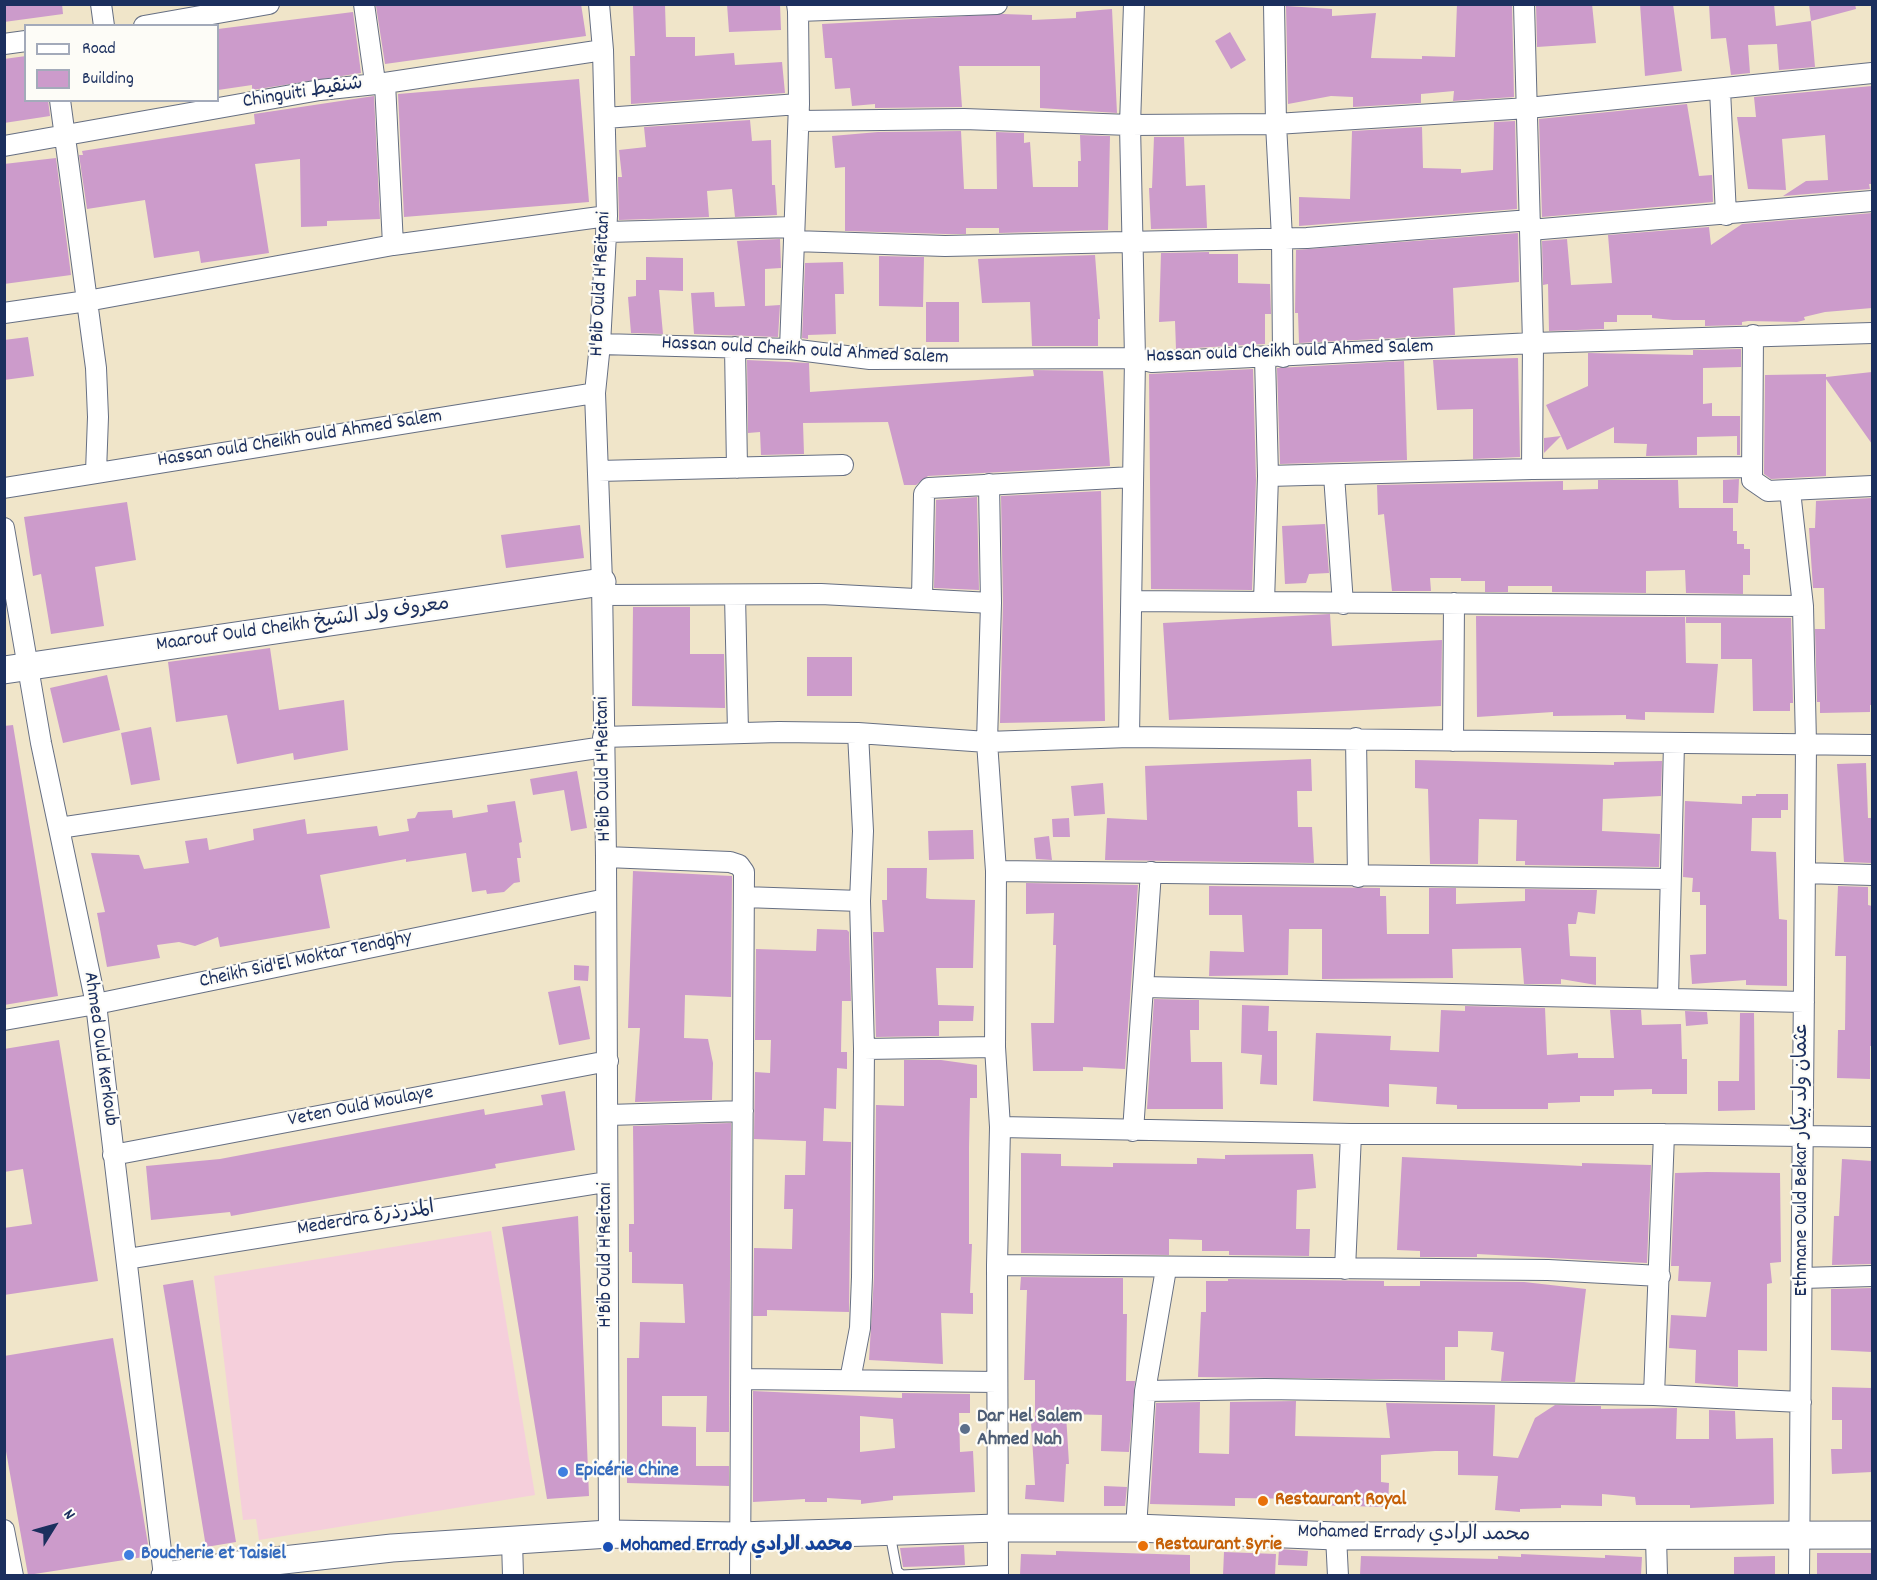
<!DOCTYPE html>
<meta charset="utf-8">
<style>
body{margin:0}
#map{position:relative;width:1877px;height:1580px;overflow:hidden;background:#f0e5c9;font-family:Dekko,sans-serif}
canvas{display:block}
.frame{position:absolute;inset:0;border:6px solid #1b2f5e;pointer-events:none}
.legend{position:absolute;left:24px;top:24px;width:195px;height:78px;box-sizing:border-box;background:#fdfcf7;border:2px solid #a3aaba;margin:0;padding:8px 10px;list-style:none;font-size:18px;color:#1b2f5e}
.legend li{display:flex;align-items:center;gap:12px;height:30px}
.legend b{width:30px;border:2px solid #a3aaba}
.north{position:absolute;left:24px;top:1496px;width:60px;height:60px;-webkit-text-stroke:4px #fdfcf7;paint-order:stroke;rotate:53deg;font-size:16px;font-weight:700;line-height:24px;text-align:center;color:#1b2f5e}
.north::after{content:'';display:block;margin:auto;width:21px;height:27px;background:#1b2f5e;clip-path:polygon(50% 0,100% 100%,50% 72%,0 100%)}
</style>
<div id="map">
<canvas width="1877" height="1580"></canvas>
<div class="frame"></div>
<ul class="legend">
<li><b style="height:8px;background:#fff"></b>Road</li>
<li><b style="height:16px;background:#cc9bcb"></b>Building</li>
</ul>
<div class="north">N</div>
</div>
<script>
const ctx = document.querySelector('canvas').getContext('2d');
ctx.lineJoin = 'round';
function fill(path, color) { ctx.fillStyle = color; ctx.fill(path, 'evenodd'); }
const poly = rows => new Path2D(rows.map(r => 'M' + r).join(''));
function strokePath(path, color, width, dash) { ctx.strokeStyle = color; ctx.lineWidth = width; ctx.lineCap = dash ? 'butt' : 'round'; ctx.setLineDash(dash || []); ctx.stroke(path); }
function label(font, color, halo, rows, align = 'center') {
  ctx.font = font + ' Dekko,"Playpen Sans Arabic",sans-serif'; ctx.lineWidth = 4.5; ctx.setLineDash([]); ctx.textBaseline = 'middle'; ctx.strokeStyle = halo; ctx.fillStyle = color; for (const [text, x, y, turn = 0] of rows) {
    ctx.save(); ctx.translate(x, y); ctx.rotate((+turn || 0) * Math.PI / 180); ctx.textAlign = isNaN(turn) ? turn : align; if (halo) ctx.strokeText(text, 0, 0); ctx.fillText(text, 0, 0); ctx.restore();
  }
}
fill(poly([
 [491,1231,535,1495,259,1540,256,1519,243,1520,214,1276]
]), '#f5cfdb');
fill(poly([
 [4,4,62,4,63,14,4,22],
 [386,4,581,4,586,36,385,64,376,6],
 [727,4,780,4,781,30,729,32],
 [1457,4,1512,4,1514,97,1453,101,1454,91,1421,94,1421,103,1353,107,1353,97,1331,96,1288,104,1286,6,1332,9,1332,16,1376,13,1371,58,1422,59,1422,56,1455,57],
 [1536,4,1592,4,1596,43,1537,47],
 [1640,4,1673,4,1682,71,1645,76],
 [1709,4,1774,4,1776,26,1811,21,1815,67,1779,70,1777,44,1748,45,1750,73,1731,75,1726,38,1711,39],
 [1809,4,1855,4,1856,9,1811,21],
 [665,5,666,37,695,37,695,56,734,53,735,65,782,62,785,93,631,104,630,56,635,56,633,6],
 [1112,9,1117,113,1040,108,1040,66,959,66,962,107,875,108,875,104,852,106,850,88,835,89,832,58,825,58,822,24,1003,14,1032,15,1032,20,1076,18,1076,12],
 [353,12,361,73,252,90,252,85,218,90,218,29],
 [1230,32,1246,60,1231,69,1215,41],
 [26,56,26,100,48,100,50,116,4,123,4,59],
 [579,79,589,202,404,217,398,94],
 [1872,86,1872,184,1869,184,1870,189,1783,196,1806,181,1828,180,1825,135,1782,139,1786,190,1748,189,1737,117,1756,117,1754,97],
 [374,96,380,219,327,221,327,226,301,227,300,159,255,164,269,253,201,263,199,251,154,258,145,200,87,209,79,155,83,155,82,151,255,124,254,114],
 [1687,104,1699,176,1712,175,1713,202,1542,217,1539,119],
 [750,120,752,141,771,140,772,185,775,185,777,215,735,217,732,189,707,191,709,217,619,220,618,177,622,177,619,150,646,147,644,127],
 [1515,121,1517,209,1299,226,1299,197,1350,199,1352,131,1422,127,1423,168,1461,169,1461,173,1493,170,1494,122],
 [961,131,964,189,997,189,996,132,1024,133,1024,143,1030,142,1033,187,1078,187,1078,161,1081,161,1080,135,1110,136,1108,230,999,233,999,228,966,228,966,234,945,234,845,231,845,167,835,168,832,136,878,132],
 [1154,137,1184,137,1186,186,1205,185,1207,228,1151,229,1149,188,1152,188],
 [56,158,71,275,4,284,4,164],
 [1872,213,1872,308,1825,312,1804,317,1805,320,1797,322,1748,321,1742,322,1742,325,1705,326,1705,320,1673,320,1652,318,1652,315,1617,315,1617,322,1604,322,1604,329,1549,331,1548,284,1543,285,1542,241,1567,239,1571,285,1612,283,1608,235,1709,227,1711,245,1742,224],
 [1518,233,1519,282,1453,288,1455,335,1299,343,1298,313,1295,313,1296,250],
 [780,239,781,268,765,269,765,306,780,305,778,337,694,334,691,293,714,292,715,307,745,306,737,241],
 [1209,252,1209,254,1238,254,1238,283,1270,284,1271,314,1265,314,1265,344,1176,349,1175,321,1159,322,1161,253],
 [1095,255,1100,319,1098,319,1098,346,1032,346,1030,302,982,303,978,259],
 [879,256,924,257,923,307,879,306],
 [646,257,683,258,683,291,659,290,663,334,631,333,628,297,636,296,636,280,646,280],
 [843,262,844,294,835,294,836,334,808,335,808,339,802,338,805,263],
 [926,302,959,302,959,342,926,342],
 [28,337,34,376,4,380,4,340],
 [1741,349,1741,367,1703,368,1703,404,1712,403,1712,416,1740,416,1740,455,1737,455,1737,436,1697,437,1697,455,1646,456,1647,444,1614,443,1614,427,1567,450,1561,436,1544,453,1544,438,1561,436,1546,405,1588,386,1588,353,1693,355,1693,350],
 [1518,358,1520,457,1473,459,1473,409,1437,410,1433,360],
 [747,360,809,363,810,392,1034,376,1033,370,1103,371,1110,466,928,476,916,485,904,485,888,422,803,423,804,454,761,455,760,432,748,433],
 [1404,361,1407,460,1280,464,1277,368],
 [1253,369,1256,480,1252,590,1151,589,1149,374],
 [1872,372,1872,444,1826,379,1826,476,1771,479,1764,474,1765,375,1826,374,1826,377],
 [1739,479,1738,503,1723,503,1723,480],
 [1598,480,1678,480,1679,508,1733,508,1733,531,1737,531,1737,544,1744,544,1744,549,1750,549,1750,575,1743,575,1743,594,1686,593,1685,570,1646,571,1646,593,1552,592,1552,586,1508,586,1508,592,1485,592,1485,581,1461,581,1461,578,1430,578,1431,591,1392,591,1384,514,1378,515,1377,485,1563,481,1563,490,1598,489],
 [1101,491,1105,721,1000,723,1003,603,1001,496],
 [977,497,979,590,934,588,936,500],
 [1872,498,1872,705,1870,705,1870,712,1820,713,1820,702,1817,702,1815,629,1825,629,1824,588,1813,588,1809,528,1815,528,1816,501],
 [127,502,136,560,95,567,104,626,51,634,41,574,33,576,24,517],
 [1325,524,1329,573,1309,574,1306,583,1285,584,1282,526],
 [580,525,584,558,506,568,501,535],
 [633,607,690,607,690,654,724,654,725,708,632,706],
 [1330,614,1332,646,1442,640,1441,706,1169,720,1163,623],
 [1476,616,1685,617,1686,663,1718,664,1714,713,1645,712,1645,720,1626,719,1626,715,1553,716,1553,712,1477,717],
 [1686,617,1791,618,1793,703,1790,703,1790,711,1753,711,1752,659,1721,659,1721,623,1686,623],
 [270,648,279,710,344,700,348,750,294,760,293,753,237,764,227,715,176,722,168,662],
 [807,657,852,657,852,696,807,696],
 [107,675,120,730,63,743,50,688],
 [13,725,58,996,4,1005,4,726],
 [151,727,160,780,131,785,121,733],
 [1311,759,1312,791,1297,791,1298,827,1312,827,1314,863,1105,860,1107,818,1147,820,1145,766],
 [1415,760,1614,765,1614,762,1662,761,1661,796,1603,799,1602,831,1660,834,1659,867,1525,865,1525,861,1516,861,1517,820,1479,819,1478,864,1430,864,1428,789,1415,788],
 [1866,763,1868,818,1872,818,1872,863,1844,862,1837,764],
 [577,771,587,828,571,831,564,790,533,795,530,779],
 [1103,783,1105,814,1074,816,1071,786],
 [1756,794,1788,794,1788,810,1781,810,1781,818,1752,818,1751,851,1776,852,1779,919,1787,920,1787,986,1746,985,1746,980,1692,984,1690,955,1706,954,1706,905,1700,905,1700,892,1692,892,1693,878,1683,877,1685,801,1742,804,1742,796,1756,796],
 [515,801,522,842,519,843,521,858,517,858,520,882,514,883,504,892,487,894,486,890,472,892,466,853,406,862,406,859,320,875,330,928,220,947,218,937,195,946,179,942,157,945,160,958,107,967,97,913,105,912,91,853,139,855,144,869,189,863,185,841,207,838,209,850,254,840,253,829,305,819,307,834,377,826,379,836,409,831,407,819,415,818,418,812,452,810,453,818,488,812,487,805],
 [1069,818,1070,837,1053,837,1052,819],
 [973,830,974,859,929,860,928,831],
 [1049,836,1052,860,1036,859,1034,838],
 [887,868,927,868,926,898,930,899,975,900,973,968,936,968,938,1005,974,1006,973,1021,939,1021,939,1036,876,1037,873,932,884,932,882,900,887,900],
 [633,871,732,876,731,997,685,995,684,1038,708,1039,713,1063,712,1100,635,1102,640,1028,628,1028],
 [1026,883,1138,885,1125,1069,1083,1067,1083,1071,1033,1071,1031,1023,1054,1023,1056,945,1053,945,1054,913,1026,914],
 [1209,886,1380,888,1380,896,1386,896,1387,934,1429,934,1429,888,1456,888,1456,904,1525,901,1525,889,1597,890,1595,914,1578,912,1576,924,1568,924,1570,956,1596,957,1596,985,1561,979,1561,984,1524,984,1521,948,1452,949,1453,978,1322,979,1322,929,1289,929,1288,975,1209,976,1210,951,1244,952,1242,915,1209,915],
 [1838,886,1868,887,1868,905,1872,906,1872,1046,1870,1046,1870,1079,1837,1078,1838,1030,1845,1030,1846,956,1835,956],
 [817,929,847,930,849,932,851,1001,842,1001,841,1052,847,1052,847,1069,837,1068,836,1109,824,1108,823,1141,851,1142,849,1312,767,1310,767,1316,753,1316,754,1248,792,1249,793,1209,784,1209,785,1175,805,1175,806,1141,754,1139,755,1072,770,1073,771,1040,755,1040,756,949,816,951],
 [574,965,589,966,588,981,574,980],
 [580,986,590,1039,559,1045,548,992],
 [1154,999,1199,1000,1199,1030,1190,1030,1191,1062,1222,1062,1223,1109,1147,1109],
 [1242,1005,1269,1006,1268,1031,1277,1031,1277,1085,1260,1084,1262,1055,1241,1053],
 [1465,1006,1545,1008,1547,1055,1578,1053,1578,1058,1614,1058,1610,1010,1641,1010,1642,1025,1681,1024,1682,1059,1687,1059,1687,1094,1652,1094,1652,1089,1614,1090,1614,1096,1580,1096,1580,1102,1548,1103,1548,1109,1457,1109,1457,1105,1436,1104,1437,1087,1389,1084,1389,1107,1313,1101,1316,1033,1391,1036,1390,1050,1439,1052,1441,1010,1465,1011],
 [1685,1011,1707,1012,1708,1024,1686,1026],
 [1740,1013,1754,1013,1755,1110,1718,1111,1718,1081,1739,1081],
 [59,1040,98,1281,4,1295,4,1228,32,1224,23,1169,4,1172,4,1049],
 [904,1060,941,1060,977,1065,977,1098,970,1098,969,1147,969,1244,972,1244,970,1293,973,1293,973,1314,941,1313,943,1364,869,1360,874,1277,876,1105,904,1106],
 [565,1091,575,1150,495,1164,496,1168,231,1216,230,1212,151,1220,146,1166,220,1159,484,1109,485,1115,543,1105,541,1095],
 [731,1123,729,1432,706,1432,707,1396,662,1396,662,1426,696,1427,696,1466,729,1466,729,1486,627,1483,627,1358,639,1358,640,1322,685,1323,683,1284,632,1283,632,1252,629,1252,629,1224,634,1224,633,1126],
 [1021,1153,1061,1154,1061,1166,1113,1167,1113,1163,1197,1164,1197,1158,1225,1159,1225,1155,1313,1154,1316,1188,1297,1190,1296,1229,1310,1229,1309,1256,1229,1255,1229,1251,1202,1251,1202,1240,1169,1239,1169,1255,1021,1253],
 [1402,1157,1582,1166,1582,1163,1651,1165,1647,1263,1477,1254,1477,1257,1420,1257,1420,1251,1397,1250],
 [1842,1159,1872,1161,1872,1264,1832,1265,1834,1216,1839,1216],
 [1707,1172,1780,1173,1781,1262,1770,1263,1772,1283,1767,1284,1767,1351,1738,1350,1738,1387,1695,1383,1696,1350,1669,1348,1671,1315,1706,1317,1711,1282,1678,1281,1679,1266,1671,1266,1675,1173],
 [578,1216,589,1496,547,1499,502,1227],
 [1021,1277,1123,1278,1123,1314,1127,1314,1126,1381,1135,1381,1129,1452,1101,1451,1102,1415,1066,1414,1069,1464,1066,1464,1064,1502,1025,1499,1026,1485,1035,1485,1031,1422,1035,1422,1035,1380,1024,1380,1027,1290,1020,1290],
 [1228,1279,1384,1281,1384,1286,1420,1286,1420,1281,1524,1282,1586,1289,1575,1382,1501,1381,1504,1352,1491,1350,1493,1332,1458,1331,1458,1347,1445,1347,1445,1380,1198,1377,1201,1312,1206,1312,1206,1281,1228,1281],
 [193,1280,236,1542,206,1547,163,1285],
 [1872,1288,1872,1352,1831,1350,1831,1289],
 [113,1338,150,1556,28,1575,4,1440,4,1356],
 [1832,1387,1872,1388,1872,1472,1832,1474,1831,1449,1842,1449,1842,1420,1832,1420],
 [753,1391,902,1398,902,1393,970,1394,970,1413,959,1413,960,1452,973,1451,975,1492,893,1496,893,1500,861,1504,861,1500,827,1498,827,1502,805,1502,805,1499,753,1502],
 [860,1416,893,1419,895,1448,860,1452],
 [1296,1401,1295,1436,1390,1438,1386,1403,1495,1405,1493,1456,1518,1458,1535,1418,1555,1405,1601,1406,1601,1409,1677,1408,1676,1439,1709,1439,1709,1410,1735,1411,1736,1439,1773,1438,1774,1504,1690,1508,1690,1505,1636,1505,1635,1497,1602,1494,1602,1506,1561,1505,1561,1508,1520,1509,1520,1512,1495,1510,1498,1476,1458,1475,1458,1451,1435,1451,1381,1455,1381,1482,1389,1483,1388,1507,1310,1505,1310,1499,1235,1498,1235,1506,1150,1504,1156,1403,1200,1402,1199,1453,1229,1454,1230,1402],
 [1104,1486,1127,1487,1125,1506,1104,1506],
 [964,1545,965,1565,903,1567,900,1548],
 [1279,1549,1308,1551,1307,1566,1278,1565],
 [1056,1551,1190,1555,1190,1575,1020,1575,1021,1554,1056,1555],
 [1224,1552,1276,1554,1275,1575,1223,1575],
 [1817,1553,1872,1553,1872,1575,1817,1575],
 [1521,1554,1605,1558,1605,1555,1642,1557,1641,1575,1360,1575,1361,1556,1498,1559,1498,1556,1521,1557],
 [1775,1556,1775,1575,1734,1575,1734,1557]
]), '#cc9bcb');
const lane = poly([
 [890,1534,897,1571,902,1575,998,1570]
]);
const street = poly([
 [101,4,104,26],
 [364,4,375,82],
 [599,4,603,50,607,216,600,344,595,393,602,582,606,857,609,1534],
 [797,4,798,11,997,4],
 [1274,4,1276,124,1282,238,1283,357],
 [1524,4,1533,343,1532,469],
 [144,26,269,4],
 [4,44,26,41],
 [385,83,393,245],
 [1720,90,1726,215],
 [60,100,96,368,98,417,96,472],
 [605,118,799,104],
 [799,121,964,119,1130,125,1276,124,1528,108,1872,73],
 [4,146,320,90,385,83,603,50],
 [1530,230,1872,201],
 [607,232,794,227],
 [794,241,945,246,1307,238,1530,220],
 [4,313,87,301,393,245,607,216],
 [1753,335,1752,480,1768,491,1872,486],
 [600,344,790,349,870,359,1135,358,1152,362,1533,343,1872,333],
 [735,347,737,468],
 [790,349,799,104,798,11],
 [598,471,843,465],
 [1334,475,1343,604],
 [1268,476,1532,469,1751,467],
 [989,484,991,603,987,742,996,871,995,1047,1000,1127,997,1265,998,1576],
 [4,488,595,393],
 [1790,491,1803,606,1806,744,1799,1576],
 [4,528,41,743,96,1004,164,1576],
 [602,595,821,594,991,603],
 [735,595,738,732],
 [922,599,924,494,929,488,1133,477],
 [1132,601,1803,606],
 [1264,602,1268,476,1265,357],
 [603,737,779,732,858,733,987,742,1129,737,1872,745],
 [1129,737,1135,358,1130,125,1134,4],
 [1356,738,1358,877],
 [1453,741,1454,603],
 [59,828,604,747],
 [606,857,730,862,739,865,744,872,740,1576],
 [996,871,1670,879],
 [1805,873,1872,875],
 [744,897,860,901],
 [1144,987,1804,1002],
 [1668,998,1674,743],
 [4,1020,96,1004,606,899],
 [864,1049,995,1047],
 [608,1115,743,1111],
 [1000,1127,1351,1134,1664,1134,1872,1137],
 [1133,1131,1151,872],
 [113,1155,608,1061],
 [127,1259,606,1182],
 [997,1265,1548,1270,1660,1276],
 [1345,1269,1351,1134],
 [1802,1278,1872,1276],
 [742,1379,997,1382],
 [850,1380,860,1328,862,1277,864,1049,860,901,863,831,858,733],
 [1145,1391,1265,1389,1654,1395,1801,1402],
 [1654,1395,1664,1134],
 [1136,1528,1145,1391,1166,1269],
 [4,1530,13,1576],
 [1336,1536,1338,1576],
 [1656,1537,1657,1576],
 [512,1541,513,1576]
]);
const secondary = poly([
 [4,670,602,582],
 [165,1576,229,1566,392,1548,609,1534,738,1536,998,1528,1136,1528,1336,1536,1872,1535]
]);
strokePath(lane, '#666f83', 11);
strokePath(street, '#666f83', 22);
strokePath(secondary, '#666f83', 29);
strokePath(lane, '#fff', 9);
strokePath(street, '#fff', 20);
strokePath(secondary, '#fff', 27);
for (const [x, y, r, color] of [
 [965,1429,6,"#5c6f8a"],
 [563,1472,6,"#3f7fe0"],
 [1263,1501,6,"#e8710a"],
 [1143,1546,6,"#e8710a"],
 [608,1547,6,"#1a4fb4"],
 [129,1555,6,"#3f7fe0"]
]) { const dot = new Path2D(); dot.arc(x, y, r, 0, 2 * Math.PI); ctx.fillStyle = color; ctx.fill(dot); strokePath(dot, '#fdfcf7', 2); }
label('20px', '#1b2f5e', '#fdfcf7', [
 ["Chinguiti شنقيط",303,94,-9],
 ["H'Bib Ould H'Reitani",602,284,-87],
 ["Hassan ould Cheikh ould Ahmed Salem",805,352,3],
 ["Hassan ould Cheikh ould Ahmed Salem",1290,353,-2],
 ["Hassan ould Cheikh ould Ahmed Salem",300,440,-9],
 ["Maarouf Ould Cheikh معروف ولد الشيخ",303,626,-8],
 ["H'Bib Ould H'Reitani",605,769,-91],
 ["Cheikh Sid'El Moktar Tendghy",306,961,-12],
 ["Ahmed Ould Kerkoub",99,1049,82],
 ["Veten Ould Moulaye",361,1108,-11],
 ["Ethmane Ould Bekar عثمان ولد بيكار",1803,1160,-90],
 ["Mederdra المذرذرة",366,1220,-9],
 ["H'Bib Ould H'Reitani",607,1255,-90],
 ["Mohamed Errady محمد الرادي",1414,1535,1]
]);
label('bold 20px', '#4e5e75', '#fdfcf7', [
 ["Dar Hel Salem",977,1418],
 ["Ahmed Nah",977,1441]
], 'left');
label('bold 20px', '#366cbe', '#fdfcf7', [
 ["Epicérie Chine",575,1472],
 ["Boucherie et Taisiel",141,1555]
], 'left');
label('bold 20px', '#c56008', '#fdfcf7', [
 ["Restaurant Royal",1275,1501],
 ["Restaurant Syrie",1155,1546]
], 'left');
label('bold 20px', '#164399', '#fdfcf7', [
 ["Mohamed Errady محمد الرادي",620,1547]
], 'left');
</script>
